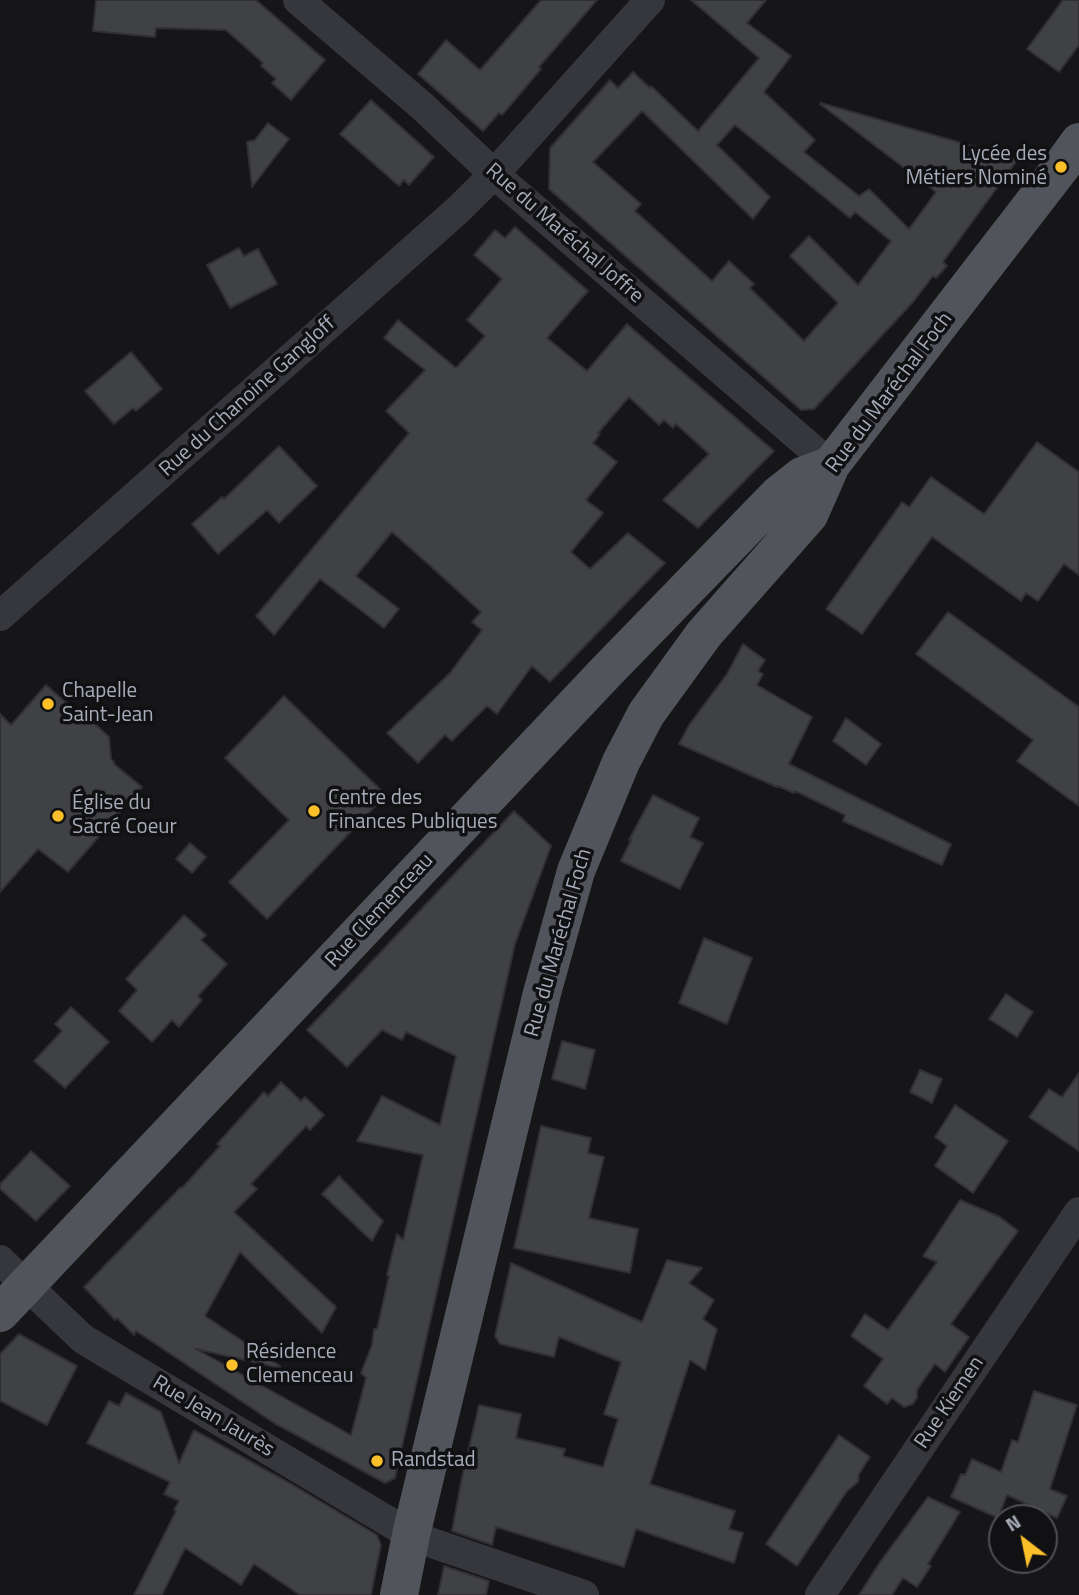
<!DOCTYPE html>
<meta charset="utf-8">
<style>
body{margin:0}
#map{position:relative;width:1079px;height:1595px;overflow:hidden;background:#161618;font-family:"Titillium Web",sans-serif}
canvas{display:block}
.north{position:absolute;left:988px;top:1504px;width:70px;height:70px;box-sizing:border-box;background:#111113;border:2px solid #4d4f55;border-radius:50%;rotate:328deg;font-size:19px;font-weight:700;line-height:28px;text-align:center;color:#a7acb9}
.north::after{content:'';display:block;margin:auto;width:24px;height:32px;background:#fbbf2a;clip-path:polygon(50% 0,100% 100%,50% 72%,0 100%)}
</style>
<div id="map">
<canvas width="1079" height="1595"></canvas>
<div class="north">N</div>
</div>
<script>
const ctx = document.querySelector('canvas').getContext('2d');
ctx.lineJoin = 'round';
function fill(path, color) { ctx.fillStyle = color; ctx.fill(path, 'evenodd'); }
const poly = rows => new Path2D(rows.map(r => 'M' + r).join(''));
function strokePath(path, color, width, dash) { ctx.strokeStyle = color; ctx.lineWidth = width; ctx.lineCap = dash ? 'butt' : 'round'; ctx.setLineDash(dash || []); ctx.stroke(path); }
function label(font, color, halo, rows, align = 'center') {
  ctx.font = font + ' "Titillium Web",sans-serif'; ctx.lineWidth = 7; ctx.setLineDash([]); ctx.textBaseline = 'middle'; ctx.strokeStyle = halo; ctx.fillStyle = color; for (const [text, x, y, turn = 0] of rows) {
    ctx.save(); ctx.translate(x, y); ctx.rotate((+turn || 0) * Math.PI / 180); ctx.textAlign = isNaN(turn) ? turn : align; if (halo) ctx.strokeText(text, 0, 0); ctx.fillText(text, 0, 0); ctx.restore();
  }
}
const building = poly([
 [96,0,256,0,325,60,291,100,272,83,276,79,261,66,263,63,226,30,156,28,155,37,93,31,96,0],
 [541,0,597,0,539,67,541,69,502,115,499,113,483,131,418,74,446,40,480,70,541,0],
 [691,0,766,0,747,23,791,56,764,92,815,140,804,152,859,196,869,189,909,229,936,192,820,104,821,103,1018,159,943,262,947,266,936,278,933,276,913,302,814,409,801,410,549,189,550,148,610,80,618,88,633,72,650,88,651,86,698,131,759,58,691,0],
 [642,111,753,219,770,197,717,145,735,125,850,218,855,212,891,241,858,285,809,236,790,256,838,303,804,341,750,288,754,284,729,261,712,281,635,211,641,204,593,162,642,111],
 [1063,0,1079,0,1079,45,1059,72,1027,49,1063,0],
 [371,100,434,157,409,185,404,180,399,186,340,134,371,100],
 [268,123,289,139,252,187,247,142,255,140,268,123],
 [515,227,588,291,547,338,587,371,627,324,774,451,698,528,663,500,709,454,676,424,673,428,664,420,659,425,629,397,598,433,600,434,593,443,617,462,586,500,603,513,571,552,590,569,628,533,665,563,550,682,532,666,497,714,487,706,452,741,445,735,418,763,387,733,450,673,482,630,472,622,481,612,426,562,392,532,356,576,399,609,384,628,320,579,274,635,256,616,409,433,386,411,425,370,384,338,398,320,456,368,485,336,467,320,502,279,474,255,495,230,505,238,515,227],
 [239,248,244,256,258,249,277,284,230,308,207,265,239,248],
 [131,352,162,389,136,411,133,408,114,424,85,391,131,352],
 [1037,442,1079,472,1079,575,1064,564,1038,601,1026,593,1021,601,932,537,862,634,826,609,902,502,909,507,931,477,984,514,1037,442],
 [279,446,317,486,279,523,267,510,218,554,192,524,222,497,224,499,279,446],
 [948,612,1079,707,1079,806,1017,761,1033,740,916,654,948,612],
 [743,644,765,660,758,671,763,674,757,685,812,717,789,764,951,844,942,865,843,821,845,815,795,791,794,793,778,786,777,787,679,744,689,725,727,674,743,644],
 [46,685,87,721,92,721,109,737,111,759,114,762,114,764,142,787,68,872,38,849,0,892,0,714,11,725,46,685],
 [284,696,386,795,267,919,229,882,289,820,225,758,284,696],
 [846,718,881,744,866,765,833,741,846,718],
 [653,795,699,818,690,837,703,843,680,889,621,861,631,840,629,840,653,795],
 [514,811,551,846,515,944,395,1478,385,1483,274,1423,136,1331,134,1335,117,1318,115,1320,84,1287,181,1187,182,1188,220,1146,217,1144,264,1092,268,1096,281,1082,301,1101,305,1097,324,1115,310,1130,306,1126,251,1184,257,1189,234,1212,336,1307,322,1333,240,1252,205,1316,280,1366,280,1368,196,1349,351,1435,366,1378,361,1373,372,1345,374,1329,377,1329,389,1276,387,1275,397,1234,403,1240,423,1155,357,1141,382,1096,440,1125,456,1056,406,1032,402,1040,382,1030,347,1067,307,1030,514,811],
 [190,843,206,857,192,873,176,859,190,843],
 [184,915,206,935,201,940,227,964,198,996,202,1000,179,1027,172,1020,152,1042,119,1011,137,990,126,979,184,915],
 [704,938,752,958,727,1024,679,1003,704,938],
 [1006,994,1033,1012,1017,1037,989,1019,1006,994],
 [71,1007,109,1042,65,1088,34,1061,62,1031,55,1024,71,1007],
 [562,1041,595,1050,585,1089,552,1079,562,1041],
 [920,1070,942,1079,932,1103,910,1092,920,1070],
 [1079,1073,1079,1151,1029,1117,1049,1089,1062,1097,1079,1073],
 [955,1105,1008,1141,973,1193,935,1166,947,1146,935,1137,955,1105],
 [541,1126,591,1138,588,1153,604,1157,589,1218,638,1229,630,1273,514,1248,541,1126],
 [31,1151,70,1186,36,1221,0,1189,0,1184,31,1151],
 [339,1176,383,1221,372,1241,322,1194,339,1176],
 [960,1200,1000,1217,1018,1231,951,1324,969,1337,945,1372,935,1364,917,1390,917,1398,913,1404,904,1407,892,1398,887,1404,864,1386,883,1359,851,1336,865,1314,888,1330,937,1262,923,1256,960,1200],
 [667,1260,702,1268,689,1283,714,1300,703,1319,717,1329,705,1370,690,1360,650,1484,735,1511,729,1529,743,1533,734,1563,636,1529,624,1567,496,1527,492,1545,452,1531,461,1482,479,1405,521,1414,516,1438,565,1449,563,1456,603,1467,618,1419,604,1414,621,1362,559,1337,554,1357,500,1344,495,1336,511,1263,642,1322,667,1260],
 [19,1334,77,1366,47,1425,0,1401,0,1354,19,1334],
 [1034,1391,1077,1405,1050,1489,1067,1496,1057,1518,1007,1495,998,1518,951,1497,961,1474,965,1475,972,1459,1001,1472,1012,1440,1018,1442,1034,1391],
 [126,1393,161,1412,179,1463,194,1430,288,1482,377,1535,381,1545,371,1595,300,1595,254,1564,241,1585,185,1548,162,1595,134,1595,176,1511,174,1510,179,1501,164,1494,170,1482,87,1443,109,1401,119,1406,126,1393],
 [839,1435,870,1457,859,1474,858,1482,847,1491,797,1566,766,1544,839,1435],
 [928,1497,960,1512,928,1564,931,1566,917,1587,903,1578,892,1595,859,1595,880,1562,928,1497],
 [444,1566,489,1581,486,1595,438,1595,444,1566]
]);
fill(building, '#404145');
strokePath(building, '#303034', 2);
strokePath(poly([
 [298,0,422,106,494,174,831,465],
 [0,616,459,209,494,174,650,0],
 [0,1260,83,1339,411,1535,435,1544,584,1595],
 [820,1595,1079,1212]
]), '#36373d', 30);
strokePath(poly([
 [0,1313,606,672,778,495,802,476,831,465],
 [399,1595,411,1535,542,993,576,871,621,762,646,714,704,634,809,515,831,465,1061,167,1079,142]
]), '#52545c', 38);
for (const [x, y, r, color] of [
 [1061,167,7,"#fbbf2a"],
 [48,704,7,"#fbbf2a"],
 [314,811,7,"#fbbf2a"],
 [58,816,7,"#fbbf2a"],
 [232,1365,7,"#fbbf2a"],
 [377,1461,7,"#fbbf2a"]
]) { const dot = new Path2D(); dot.arc(x, y, r, 0, 2 * Math.PI); ctx.fillStyle = color; ctx.fill(dot); strokePath(dot, '#111113', 2.5); }
label('21px', '#a7acb9', '#111113', [
 ["Lycée des",1047,155,"right"],
 ["Métiers Nominé",1047,179,"right"],
 ["Chapelle",62,692],
 ["Saint-Jean",62,716],
 ["Centre des",328,799],
 ["Finances Publiques",328,823],
 ["Église du",72,804],
 ["Sacré Coeur",72,828],
 ["Résidence",246,1353],
 ["Clemenceau",246,1377],
 ["Randstad",391,1461]
], 'left');
label('21px', '#a7acb9', '#111113', [
 ["Rue du Maréchal Joffre",564,234,41],
 ["Rue du Maréchal Foch",890,393,-53],
 ["Rue du Chanoine Gangloff",248,397,-42],
 ["Rue Clemenceau",380,911,-47],
 ["Rue du Maréchal Foch",559,943,-74],
 ["Rue Kiemen",950,1403,-56],
 ["Rue Jean Jaurès",213,1417,31]
]);
</script>
